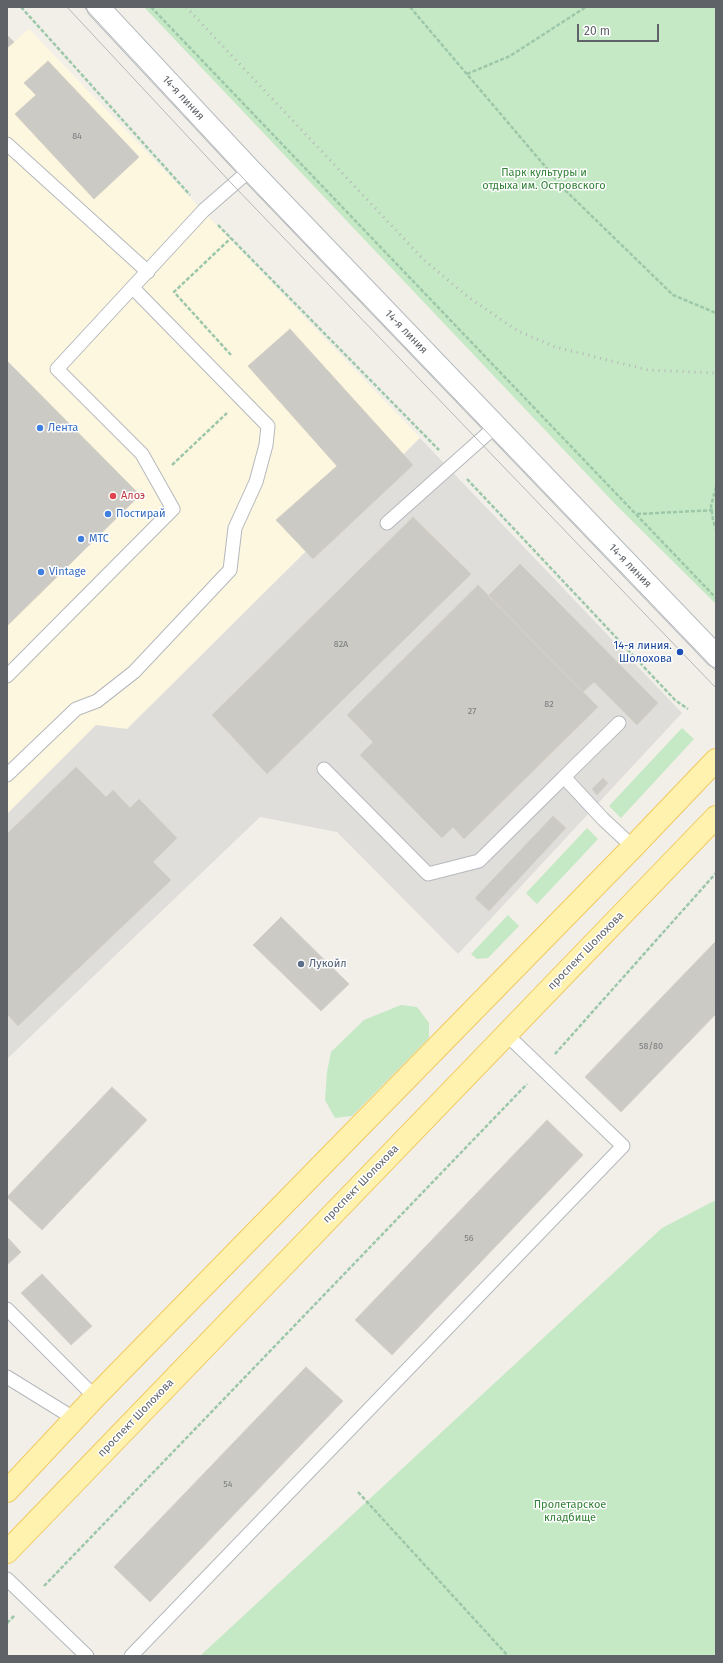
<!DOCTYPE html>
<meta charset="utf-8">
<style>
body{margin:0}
#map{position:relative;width:723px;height:1663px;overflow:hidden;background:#f1efe8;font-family:"Fira Sans",sans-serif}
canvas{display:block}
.frame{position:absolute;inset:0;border:8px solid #5f6368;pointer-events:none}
.scale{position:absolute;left:577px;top:24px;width:82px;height:18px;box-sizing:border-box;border:2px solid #5f6368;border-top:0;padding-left:5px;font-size:12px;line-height:14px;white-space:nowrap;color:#5f6368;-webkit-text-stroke:3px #fff;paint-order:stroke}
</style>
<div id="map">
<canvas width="723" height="1663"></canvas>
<div class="frame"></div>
<div class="scale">20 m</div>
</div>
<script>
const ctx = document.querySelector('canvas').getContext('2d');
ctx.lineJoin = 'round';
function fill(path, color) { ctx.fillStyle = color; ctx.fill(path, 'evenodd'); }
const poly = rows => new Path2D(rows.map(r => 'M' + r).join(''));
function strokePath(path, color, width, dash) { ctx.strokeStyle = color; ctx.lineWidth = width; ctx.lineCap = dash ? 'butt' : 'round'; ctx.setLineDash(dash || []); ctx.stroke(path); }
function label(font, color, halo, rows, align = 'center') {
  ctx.font = font + ' "Fira Sans",sans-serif'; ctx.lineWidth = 3; ctx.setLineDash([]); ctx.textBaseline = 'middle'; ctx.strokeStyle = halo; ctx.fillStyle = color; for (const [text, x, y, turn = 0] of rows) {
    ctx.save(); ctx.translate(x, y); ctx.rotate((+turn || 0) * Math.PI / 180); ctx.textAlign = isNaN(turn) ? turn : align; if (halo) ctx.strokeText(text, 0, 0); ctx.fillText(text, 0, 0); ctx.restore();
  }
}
fill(poly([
 [29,29,420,438,127,729,96,725,7,814,7,48]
]), '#fef7e0');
fill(poly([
 [420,438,682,713,458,954,337,832,260,817,7,1059,7,814,96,725,127,729]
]), '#e0deda');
fill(poly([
 [144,7,716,7,716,604,618,507],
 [682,728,694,739,621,818,609,806],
 [587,828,598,839,537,904,526,893],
 [508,915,519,926,488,958,477,959,471,954],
 [401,1005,417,1007,429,1023,429,1038,352,1116,335,1118,325,1100,327,1072,331,1052,364,1020],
 [716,1200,716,1656,200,1656,662,1228]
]), '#c5e8c5');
const building = poly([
 [7,35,14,42,7,48,7,35],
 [48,61,139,157,94,199,15,114,36,95,24,83,48,61],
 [290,329,413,465,313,559,276,520,337,466,248,366,290,329],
 [7,361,140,495,7,626,7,361],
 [413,517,471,574,267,774,212,715,413,517],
 [520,564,658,703,637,725,594,682,583,692,488,596,520,564],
 [478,585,598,707,464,839,453,827,442,838,360,755,373,742,347,715,478,585],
 [76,767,106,797,113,790,130,808,139,799,177,838,153,862,171,880,18,1026,7,1014,7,834,76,767],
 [603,778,608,783,597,795,592,789,603,778],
 [553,816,566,828,489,911,475,898,553,816],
 [281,917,349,984,321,1011,253,945,281,917],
 [716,941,716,1014,621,1112,585,1077,716,941],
 [112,1087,147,1120,42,1230,7,1197,112,1087],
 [547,1120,583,1155,392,1355,355,1320,547,1120],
 [7,1237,21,1252,7,1265,7,1237],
 [42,1274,92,1326,71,1345,21,1293,42,1274],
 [306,1367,343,1401,150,1602,114,1567,306,1367]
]);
fill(building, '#cccac5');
strokePath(building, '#d6d1c6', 1);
const service = poly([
 [7,144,148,272],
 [387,523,496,426],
 [7,676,173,509,142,454,57,369,204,210,250,170],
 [619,723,564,777,603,819,633,847],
 [324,769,428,874,479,861,564,777],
 [7,775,76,709,97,701,134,672,230,570,235,528,256,482,266,445,268,426,133,288],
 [7,1309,95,1397],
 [7,1377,75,1419],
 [7,1579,87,1656],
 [131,1656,623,1146,506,1034]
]);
const secondary = poly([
 [98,7,250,170,716,656]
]);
const primary = poly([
 [7,1491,95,1397,633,847,716,760],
 [7,1552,716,817]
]);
strokePath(service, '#b5b8bc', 15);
strokePath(secondary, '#b6babf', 24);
strokePath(primary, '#f2c960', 24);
strokePath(poly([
 [21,7,190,195],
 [151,7,716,598],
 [410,7,566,191,673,295,716,313],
 [467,74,510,56,586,7],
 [218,225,439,450],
 [231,355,174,292,231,238],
 [172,465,227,413],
 [467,479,675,700,688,709],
 [716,487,711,506,713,520,716,529],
 [637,514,716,510],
 [555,1054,716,873],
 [358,1492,508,1656],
 [44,1586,527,1084],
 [7,1623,15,1615]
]), '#9cc7a9', 2.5, [4, 2]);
strokePath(service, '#fff', 13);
strokePath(secondary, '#fff', 22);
strokePath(primary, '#fff2af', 22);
strokePath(poly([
 [67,7,233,185,716,688],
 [84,7,242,177,716,671]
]), '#b6b7b8', 1);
strokePath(poly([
 [186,7,423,259,468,297,518,331,555,347,648,370,716,373]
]), '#b6b7b8', 3, [1, 5]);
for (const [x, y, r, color] of [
 [40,428,4,"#3f7fe0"],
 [113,496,4,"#e0444e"],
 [108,514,4,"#3f7fe0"],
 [81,539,4,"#3f7fe0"],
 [41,572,4,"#3f7fe0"],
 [680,652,4,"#1a4fb4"],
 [301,964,4,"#5c6f8a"]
]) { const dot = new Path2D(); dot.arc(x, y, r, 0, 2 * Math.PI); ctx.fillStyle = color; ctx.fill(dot); strokePath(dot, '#fff', 1.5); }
label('9px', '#7a7d7f', null, [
 ["84",77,136],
 ["82А",341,644],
 ["82",549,704],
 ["27",472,711],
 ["58/80",651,1046],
 ["56",469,1238],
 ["54",228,1484]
]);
label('11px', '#5f6368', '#fff', [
 ["14-я линия",183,98,47],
 ["14-я линия",406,332,46],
 ["14-я линия",630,566,46],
 ["проспект Шолохова",586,951,-46],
 ["проспект Шолохова",361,1184,-46],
 ["проспект Шолохова",136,1418,-46]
]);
label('11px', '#348238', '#fff', [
 ["Парк культуры и",544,173],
 ["отдыха им. Островского",544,186],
 ["Пролетарское",570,1505],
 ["кладбище",570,1518]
]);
label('11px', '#366cbe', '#fff', [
 ["Лента",48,428],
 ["Постирай",116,514],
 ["МТС",89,539],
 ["Vintage",49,572]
], 'left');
label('11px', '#be3a42', '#fff', [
 ["Алоэ",121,496]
], 'left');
label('11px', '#164399', '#fff', [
 ["14-я линия.",672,646],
 ["Шолохова",672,659]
], 'right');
label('11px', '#4e5e75', '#fff', [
 ["Лукойл",309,964]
], 'left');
</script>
